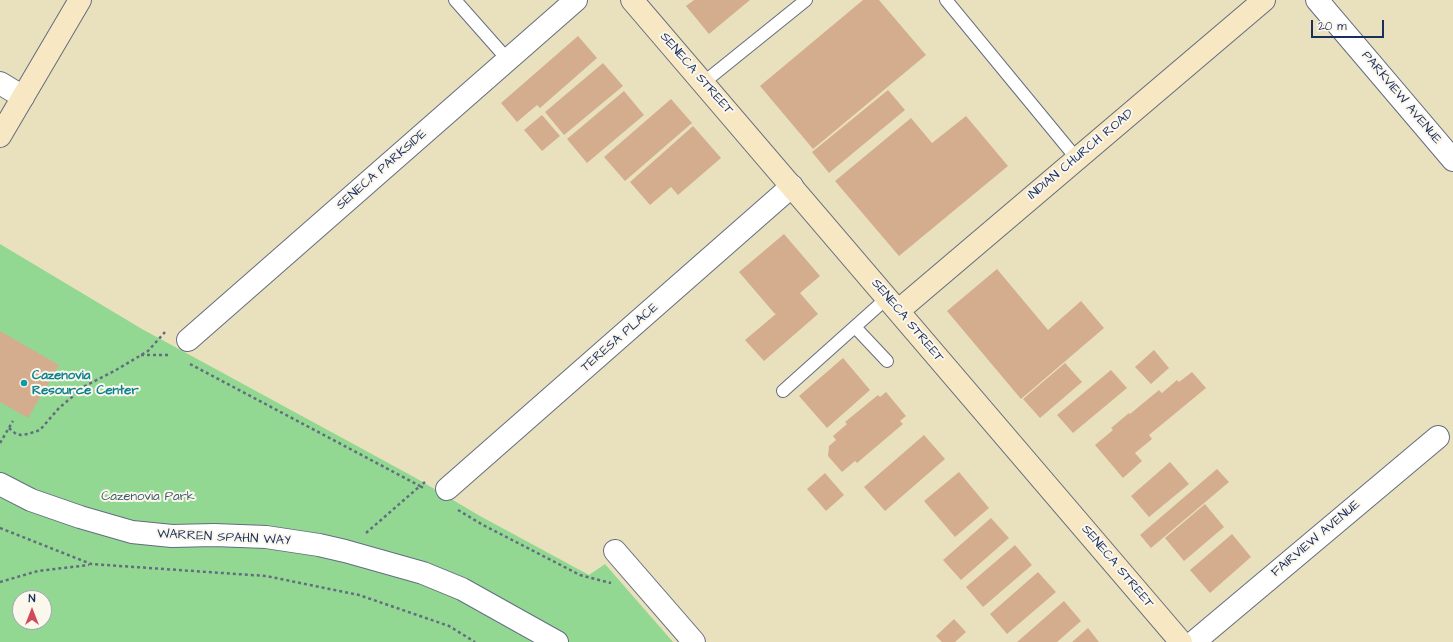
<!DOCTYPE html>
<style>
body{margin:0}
#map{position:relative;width:1453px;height:642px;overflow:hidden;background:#e9e1bd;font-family:"Architects Daughter",sans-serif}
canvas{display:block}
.north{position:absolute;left:12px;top:590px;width:40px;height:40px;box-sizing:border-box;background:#fbf7ec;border:1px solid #a1a7b3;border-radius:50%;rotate:0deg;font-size:11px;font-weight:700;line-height:16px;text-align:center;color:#1b2f5e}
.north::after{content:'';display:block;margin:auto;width:14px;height:18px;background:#d1495b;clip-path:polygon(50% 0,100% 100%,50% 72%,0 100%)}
.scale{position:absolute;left:1311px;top:20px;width:73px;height:18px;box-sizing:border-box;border:2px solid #1b2f5e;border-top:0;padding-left:5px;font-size:12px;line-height:14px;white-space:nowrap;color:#1b2f5e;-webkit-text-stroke:3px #fbf7ec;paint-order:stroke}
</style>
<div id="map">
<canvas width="1453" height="642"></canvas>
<div class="north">N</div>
<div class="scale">20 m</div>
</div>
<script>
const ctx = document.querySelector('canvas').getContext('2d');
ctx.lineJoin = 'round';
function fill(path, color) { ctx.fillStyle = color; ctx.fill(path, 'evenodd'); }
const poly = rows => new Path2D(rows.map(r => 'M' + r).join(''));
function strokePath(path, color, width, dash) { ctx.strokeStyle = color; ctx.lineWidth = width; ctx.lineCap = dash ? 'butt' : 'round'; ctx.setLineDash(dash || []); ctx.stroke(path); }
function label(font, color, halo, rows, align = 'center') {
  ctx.font = font + ' "Architects Daughter",sans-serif'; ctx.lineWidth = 4; ctx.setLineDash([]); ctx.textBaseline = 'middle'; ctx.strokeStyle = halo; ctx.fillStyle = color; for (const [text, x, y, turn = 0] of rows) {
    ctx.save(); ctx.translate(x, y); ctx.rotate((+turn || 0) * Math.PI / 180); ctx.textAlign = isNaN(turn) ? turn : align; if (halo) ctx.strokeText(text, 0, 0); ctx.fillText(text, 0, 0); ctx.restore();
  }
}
fill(poly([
 [0,244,142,329,414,477,480,516,589,575,605,564,673,642,0,642],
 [20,598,44,598,44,622,20,622]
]), '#92d892');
fill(poly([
 [694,0,750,0,709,34,686,6],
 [863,0,879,0,926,55,813,149,760,86],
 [578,36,597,58,540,108,537,105,517,122,501,103],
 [603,63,623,86,564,135,545,112],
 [888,90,905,110,829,173,812,152],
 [624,91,644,115,587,163,567,139],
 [671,99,692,123,625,181,604,157],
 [542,115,560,136,542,151,524,130],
 [966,116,1008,166,899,256,835,181,911,118,932,143],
 [693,126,721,158,678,195,671,187,650,205,630,182],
 [784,234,820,276,800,293,818,314,764,361,745,340,777,313,775,314,739,272],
 [997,269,1048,330,1081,301,1104,328,1021,399,947,311],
 [0,331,59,365,28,418,0,402],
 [1154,350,1169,368,1151,384,1135,367],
 [843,358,870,390,827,428,799,396],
 [1065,363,1082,382,1040,418,1023,399],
 [1111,370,1127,388,1073,433,1057,415],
 [1192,372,1206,388,1149,435,1152,439,1135,453,1142,461,1123,478,1095,445,1113,430,1111,428,1129,413,1130,414,1159,390,1162,393,1177,380,1179,382],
 [886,392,906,416,900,421,903,424,857,463,855,461,842,472,828,456,829,446,836,440,833,436,847,424,845,422,878,395,880,397],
 [924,435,945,459,885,511,864,487],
 [1170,462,1189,484,1149,517,1131,496],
 [1217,469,1229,482,1151,548,1140,535],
 [959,472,989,508,955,537,924,501],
 [825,473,844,495,826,511,807,489],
 [1205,504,1224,527,1184,561,1165,538],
 [991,518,1009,538,961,580,943,560],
 [1232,534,1251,557,1210,593,1190,570],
 [1015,545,1032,565,983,607,966,587],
 [1038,572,1056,592,1007,634,990,614],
 [1064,601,1081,621,1057,642,1017,642],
 [954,619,966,632,955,642,942,642,936,636],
 [1088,628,1099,642,1072,642]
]), '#d4ad8e');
const lane = poly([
 [455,0,508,60],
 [946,0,1077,159],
 [703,83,806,0],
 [855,327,887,361],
 [783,391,887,298]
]);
const street = poly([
 [1317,0,1453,160],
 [0,83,23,97],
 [188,340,576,0],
 [0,484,31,500,80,517,132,532,172,536,214,535,266,537,319,545,345,551,423,573,462,589,557,642],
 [447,489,792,186],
 [615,551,694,642],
 [1194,642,1438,437]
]);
const secondary = poly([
 [632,0,1181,642],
 [0,136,80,0],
 [898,311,1264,0]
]);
strokePath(lane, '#636d7f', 14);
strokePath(street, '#636d7f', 24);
strokePath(secondary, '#636d7f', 24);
strokePath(poly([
 [141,355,171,355],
 [190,364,420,486,425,482],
 [9,428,16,434,21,435,28,434,40,430,59,408,85,386,116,370,148,351,165,332],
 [0,443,13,421],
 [458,510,483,525,580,575,611,583],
 [0,528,91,564,266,576,359,595,449,626,475,642],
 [366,533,420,486,425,489],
 [0,582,38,571,89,565]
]), '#636d7f', 2.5, [3, 3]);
strokePath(lane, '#fff', 12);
strokePath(street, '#fff', 22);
strokePath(secondary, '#f7e8c3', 22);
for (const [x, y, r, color] of [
 [24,383,4,"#0f9aa8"]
]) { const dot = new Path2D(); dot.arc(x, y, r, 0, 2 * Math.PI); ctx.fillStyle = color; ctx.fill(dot); strokePath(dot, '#fbf7ec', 1.5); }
label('13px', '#1b2f5e', '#fbf7ec', [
 ["SENECA STREET",696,74,49],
 ["PARKVIEW AVENUE",1401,98,50],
 ["INDIAN CHURCH ROAD",1081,155,-40],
 ["SENECA PARKSIDE",382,170,-41],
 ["SENECA STREET",907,321,50],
 ["TERESA PLACE",620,338,-41],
 ["WARREN SPAHN WAY",224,538,3],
 ["FAIRVIEW AVENUE",1316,539,-40],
 ["SENECA STREET",1117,567,50]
]);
label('bold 13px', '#0d838f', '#fbf7ec', [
 ["Cazenovia",32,376],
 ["Resource Center",32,391]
], 'left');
label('13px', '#39596b', '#fbf7ec', [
 ["Cazenovia Park",148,497]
]);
</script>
